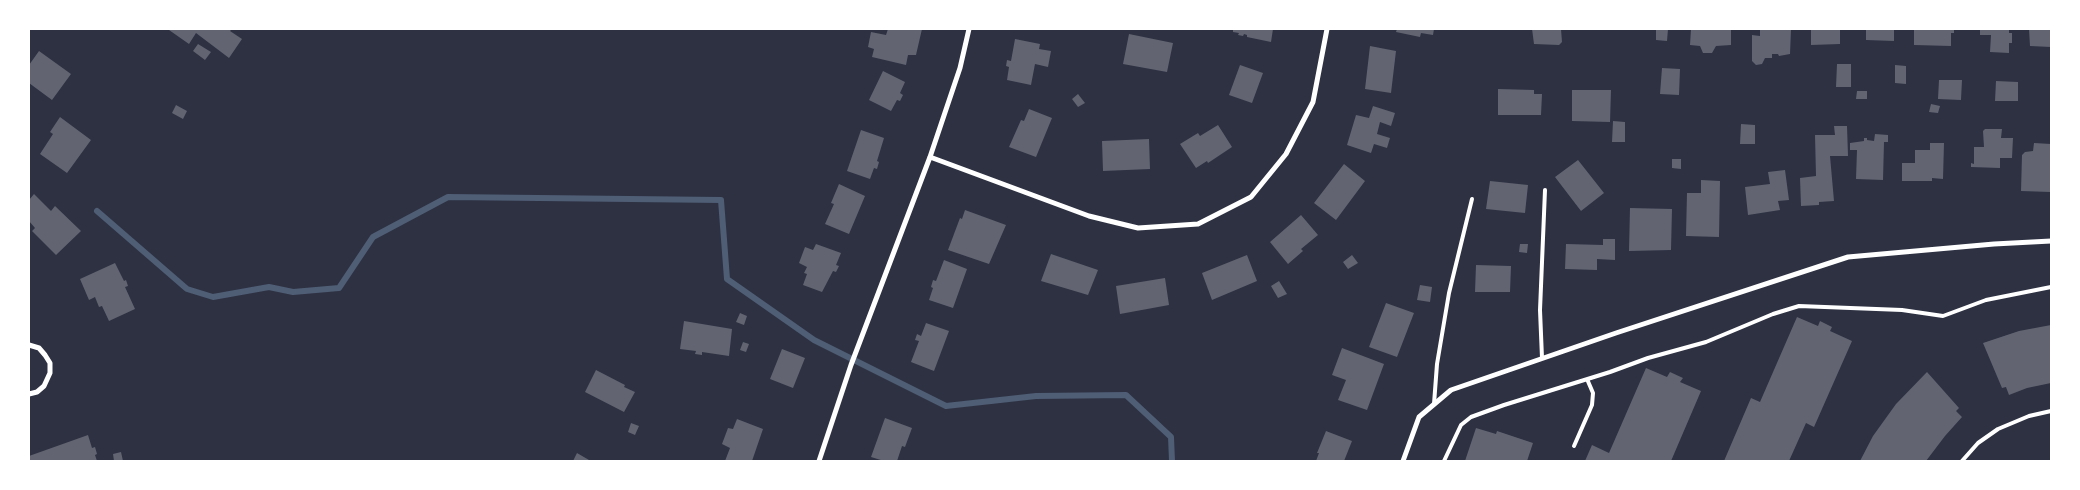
<!DOCTYPE html>
<style>
body{margin:0}
#map{position:relative;width:2080px;height:490px;overflow:hidden;background:#2d3142;font-family:Overpass,sans-serif}
canvas{display:block}
.frame{position:absolute;inset:0;border:30px solid #fff;pointer-events:none}
</style>
<div id="map">
<canvas width="2080" height="490"></canvas>
<div class="frame"></div>
</div>
<script>
const ctx = document.querySelector('canvas').getContext('2d');
ctx.lineJoin = 'round';
const poly = rows => new Path2D(rows.map(r => 'M' + r).join(''));
function strokePath(path, color, width, dash) { ctx.strokeStyle = color; ctx.lineWidth = width; ctx.lineCap = dash ? 'butt' : 'round'; ctx.setLineDash(dash || []); ctx.stroke(path); }
function fill(path, color) { ctx.fillStyle = color; ctx.fill(path, 'evenodd'); }
strokePath(poly([
 [97,211,187,289,213,297,269,287,293,292,339,288,373,237,448,197,721,200,727,279,814,340,946,406,1036,396,1126,395,1171,437,1172,461]
]), '#4f5d75', 6);
fill(poly([
 [170,29,232,29,230,31,242,39,229,58,196,33,189,44,169,30],
 [888,29,922,29,916,55,908,55,906,65,872,57,874,49,868,47,871,32,886,35],
 [1233,29,1273,29,1271,42,1247,37,1247,35,1244,34,1243,36,1238,35,1239,33,1233,32],
 [1397,29,1434,29,1433,35,1421,33,1420,37,1396,32],
 [1532,29,1561,29,1562,42,1559,45,1534,44],
 [1656,29,1668,29,1667,41,1656,40],
 [1691,29,1731,29,1731,45,1716,46,1712,53,1703,53,1700,46,1690,45],
 [1760,29,1791,29,1790,54,1779,56,1778,54,1772,54,1772,58,1765,58,1762,64,1756,65,1752,61,1752,35,1760,36],
 [1811,29,1840,29,1840,44,1811,45],
 [1866,29,1894,29,1894,41,1866,40],
 [1914,29,1954,29,1954,33,1951,33,1951,46,1914,45],
 [1980,29,2009,29,2009,33,2012,33,2012,43,2009,43,2009,53,1990,52,1991,35,1980,35],
 [2029,29,2051,29,2051,47,2030,46],
 [1129,34,1173,43,1167,72,1123,64],
 [1015,39,1040,44,1039,49,1051,51,1048,67,1035,64,1031,85,1007,80,1009,67,1006,66,1007,60,1011,61],
 [198,44,211,52,205,60,193,51],
 [1370,46,1396,51,1391,93,1365,89],
 [39,51,71,74,52,100,29,83,29,65],
 [1837,64,1851,64,1851,87,1836,87],
 [1240,65,1263,73,1252,103,1229,95],
 [1895,65,1906,66,1906,84,1895,83],
 [1662,68,1680,69,1679,95,1660,94],
 [883,71,905,82,900,93,903,95,900,101,897,100,891,111,869,100],
 [1939,80,1962,80,1961,100,1938,99],
 [1996,81,2018,82,2018,101,1995,101],
 [1498,89,1534,90,1534,94,1542,94,1541,115,1498,115],
 [1572,90,1611,90,1610,122,1572,121],
 [1857,91,1867,91,1867,99,1856,99],
 [1078,94,1085,103,1078,107,1072,99],
 [1931,104,1940,106,1938,113,1929,112],
 [176,105,187,111,183,119,172,113],
 [1373,106,1395,113,1391,126,1380,122,1377,134,1390,138,1387,148,1374,144,1371,153,1347,145,1356,115,1369,118],
 [1029,109,1052,118,1036,157,1009,147,1021,120,1024,121],
 [60,117,91,140,67,173,40,154,53,134,50,132],
 [1613,121,1625,122,1625,142,1612,142],
 [1741,124,1755,125,1755,144,1740,144],
 [1218,125,1232,147,1208,163,1207,161,1196,168,1180,144,1198,133,1200,136],
 [1834,126,1847,126,1848,156,1830,156,1834,201,1819,202,1819,205,1801,206,1800,178,1816,176,1815,135,1835,135],
 [1985,129,2002,129,2001,138,2013,138,2012,158,2000,158,2000,168,1971,167,1971,163,1974,164,1974,147,1984,147,1983,131],
 [861,130,884,138,877,161,879,162,877,169,874,168,870,179,847,171],
 [1875,134,1888,135,1888,142,1884,142,1883,180,1856,179,1857,150,1850,150,1850,143,1864,141,1864,138,1867,138,1867,140,1874,141],
 [1149,139,1150,169,1103,171,1102,141],
 [1930,143,1944,143,1943,179,1932,178,1932,181,1902,181,1902,163,1915,163,1915,150,1930,150],
 [2034,143,2051,144,2050,192,2021,191,2022,155,2025,152,2033,151],
 [1672,159,1681,159,1681,169,1672,168],
 [1578,160,1604,193,1581,211,1555,177],
 [1344,164,1365,181,1336,220,1314,203],
 [1785,170,1789,200,1778,201,1780,210,1748,215,1745,187,1770,184,1768,172],
 [1701,180,1720,181,1719,237,1686,236,1687,193,1701,193],
 [1490,181,1528,185,1525,213,1486,209],
 [839,184,865,196,849,234,825,224,834,204,831,203],
 [34,194,51,211,55,206,81,231,56,255,32,231,35,228,29,221,29,200],
 [1630,208,1672,209,1671,250,1629,251],
 [965,210,1006,225,989,264,948,250,960,218,962,219],
 [1301,215,1318,235,1301,249,1303,251,1288,264,1270,242],
 [1603,239,1615,239,1615,260,1597,259,1597,270,1565,269,1566,244,1603,245],
 [816,244,841,253,836,265,839,266,836,272,833,271,822,292,803,285,807,274,804,273,807,267,799,263,805,247,813,250],
 [1520,244,1528,244,1527,253,1519,252],
 [1051,254,1098,270,1088,295,1041,281],
 [1247,255,1257,281,1212,300,1202,273],
 [1352,255,1358,263,1348,269,1343,262],
 [944,260,967,269,953,308,929,300,933,288,931,287,933,280,936,281],
 [115,263,124,281,126,280,128,286,125,287,135,309,109,321,102,306,99,307,95,297,89,300,80,279],
 [1476,265,1511,266,1510,292,1475,292],
 [1165,278,1169,305,1120,314,1116,286],
 [1279,281,1287,294,1278,298,1271,286],
 [1420,285,1432,287,1430,302,1417,300],
 [1386,303,1414,313,1397,357,1369,347],
 [740,313,747,316,744,325,736,322],
 [1797,317,1818,326,1820,321,1832,327,1830,331,1852,341,1814,427,1806,423,1789,461,1724,461,1751,398,1760,402],
 [684,321,732,329,729,356,702,352,702,355,695,354,696,351,680,349],
 [926,323,949,331,934,371,911,362,919,341,915,340,917,334,921,336],
 [2051,325,2051,383,2027,388,2009,395,2006,387,2002,388,1983,343,2019,331],
 [743,342,749,344,746,352,740,350],
 [1342,348,1384,364,1367,410,1338,400,1346,380,1332,375],
 [782,349,805,358,793,388,770,379],
 [1646,368,1667,377,1670,372,1683,378,1680,382,1701,391,1671,461,1585,461,1592,445,1609,453],
 [596,370,625,385,624,387,635,392,624,412,585,392],
 [1927,372,1959,408,1956,411,1962,417,1945,436,1926,461,1860,461,1873,436,1896,404],
 [885,418,912,428,905,447,902,446,897,461,884,461,871,457],
 [737,419,763,429,752,461,725,461,730,448,722,444,728,428,733,429],
 [631,423,639,426,635,435,628,432],
 [1476,428,1496,434,1497,431,1533,443,1527,461,1465,461],
 [1326,431,1352,441,1344,461,1316,461,1319,453,1317,453],
 [88,435,92,448,95,447,97,454,95,455,97,461,29,461,29,456],
 [121,452,123,461,114,461,113,454],
 [577,453,589,460,588,461,573,461]
]), '#626471');
strokePath(poly([
 [1542,358,1540,310,1545,190],
 [1434,404,1437,364,1449,293,1472,199],
 [1574,446,1592,405,1593,393,1587,379],
 [1444,461,1461,425,1471,417,1504,405,1610,372,1648,358,1706,342,1773,314,1799,306,1902,310,1943,316,1986,300,2051,287],
 [1962,461,1978,443,1998,429,2029,416,2051,411]
]), '#fff', 4);
strokePath(poly([
 [930,157,1089,216,1138,228,1198,224,1251,197,1286,154,1313,102,1327,29],
 [29,345,39,348,45,355,50,363,50,373,44,386,37,392,29,394],
 [819,461,851,365,930,157,960,68,969,29],
 [1403,461,1419,417,1451,390,1616,333,1848,257,1994,244,2051,241]
]), '#fff', 5);
</script>
